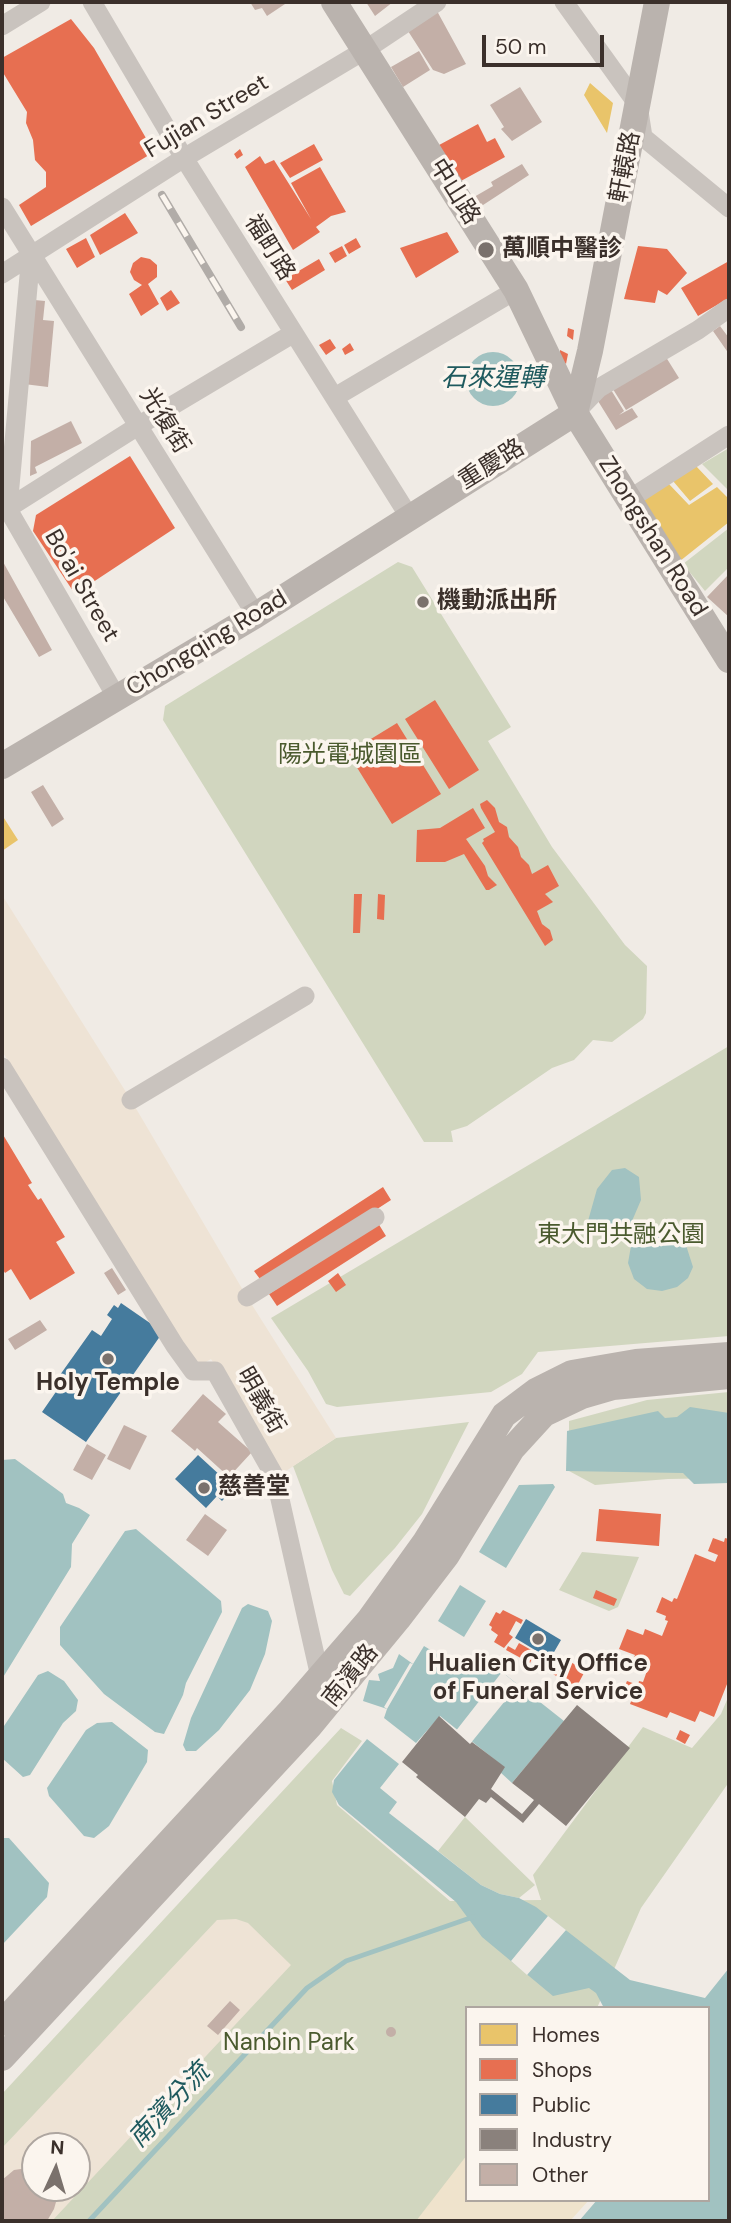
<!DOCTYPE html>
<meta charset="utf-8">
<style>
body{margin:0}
#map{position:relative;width:731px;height:2223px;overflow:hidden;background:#f0ebe5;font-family:"DM Sans",sans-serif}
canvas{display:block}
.frame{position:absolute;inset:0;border:4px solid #3b302b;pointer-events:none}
.legend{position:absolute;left:465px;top:2006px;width:245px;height:196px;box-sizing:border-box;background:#fbf5ee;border:2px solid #aea6a0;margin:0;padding:9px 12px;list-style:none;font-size:21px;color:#3b302b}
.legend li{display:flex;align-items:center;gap:14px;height:35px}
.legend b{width:35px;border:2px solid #aea6a0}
.north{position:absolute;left:21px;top:2132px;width:70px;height:70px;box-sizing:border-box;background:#fbf5ee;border:2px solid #aea6a0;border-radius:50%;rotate:4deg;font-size:19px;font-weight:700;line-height:28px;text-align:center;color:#3b302b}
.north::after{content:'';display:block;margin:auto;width:24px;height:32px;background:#7a716c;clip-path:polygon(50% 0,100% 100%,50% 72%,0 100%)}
.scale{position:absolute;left:482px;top:35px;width:122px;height:32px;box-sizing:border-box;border:4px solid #3b302b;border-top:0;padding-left:9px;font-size:21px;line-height:24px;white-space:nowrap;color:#3b302b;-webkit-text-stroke:5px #fbf5ee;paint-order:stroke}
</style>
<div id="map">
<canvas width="731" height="2223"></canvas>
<div class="frame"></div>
<ul class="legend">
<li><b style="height:19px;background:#e9c46a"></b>Homes</li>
<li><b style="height:19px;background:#e76f51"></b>Shops</li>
<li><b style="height:19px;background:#457b9d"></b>Public</li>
<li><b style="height:19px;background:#8a817c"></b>Industry</li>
<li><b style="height:19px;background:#c3afa7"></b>Other</li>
</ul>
<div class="north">N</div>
<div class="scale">50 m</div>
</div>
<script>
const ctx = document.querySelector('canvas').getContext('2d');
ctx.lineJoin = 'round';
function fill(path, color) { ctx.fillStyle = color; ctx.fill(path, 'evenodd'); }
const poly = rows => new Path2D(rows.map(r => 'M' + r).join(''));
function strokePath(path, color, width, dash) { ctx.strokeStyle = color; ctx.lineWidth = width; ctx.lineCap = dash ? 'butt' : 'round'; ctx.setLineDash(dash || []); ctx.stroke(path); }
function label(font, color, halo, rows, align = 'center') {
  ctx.font = font + ' "DM Sans","Noto Sans TC",sans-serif'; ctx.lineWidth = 7; ctx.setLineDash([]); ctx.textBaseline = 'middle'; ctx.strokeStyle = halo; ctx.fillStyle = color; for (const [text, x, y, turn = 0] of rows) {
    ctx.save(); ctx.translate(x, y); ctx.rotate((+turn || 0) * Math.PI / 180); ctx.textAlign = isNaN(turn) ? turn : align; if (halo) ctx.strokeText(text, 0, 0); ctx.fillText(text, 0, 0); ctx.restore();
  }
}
fill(poly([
 [729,448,729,491,702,464],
 [729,528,729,567,705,591,683,564],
 [398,562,412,567,511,727,488,741,552,847,625,945,647,966,646,1013,643,1019,612,1042,593,1040,574,1060,552,1068,467,1126,451,1131,453,1142,424,1142,163,720,165,706],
 [729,1046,729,1336,538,1352,522,1374,491,1392,337,1407,326,1404,308,1371,271,1318],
 [729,1392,729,1478,668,1479,595,1485,569,1471,569,1421,647,1400],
 [469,1422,422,1514,395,1548,350,1596,344,1594,332,1570,293,1466,336,1438],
 [582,1552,639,1557,618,1607,609,1611,559,1590],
 [729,1695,729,1782,641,1908,597,2008,467,2008,467,2193,444,2221,2,2221,2,2094,341,1728,362,1741,332,1781,337,1805,450,1901,541,1900,533,1875,643,1727,692,1748,721,1714],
 [35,2146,77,2146,77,2188,35,2188],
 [465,1817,535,1885,519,1898,500,1894,481,1885,438,1851]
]), '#d1d6bf');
fill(poly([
 [467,2155,467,2200,589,2200,570,2221,416,2221]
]), '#efe3cc');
fill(poly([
 [2,895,131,1100,247,1297,336,1438,283,1473,211,1359,196,1368,2,1051],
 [236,1919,248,1923,291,1965,52,2221,2,2221,2,2148,217,1920],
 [35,2146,77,2146,77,2188,35,2188]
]), '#eee3d5');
fill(poly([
 '466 379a27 27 0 1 1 54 0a27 27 0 1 1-54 0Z',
 [625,1168,639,1177,641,1200,632,1221,616,1237,588,1221,597,1189,612,1170],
 [658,1230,669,1231,684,1239,693,1267,688,1278,677,1287,662,1291,647,1289,634,1279,628,1263,631,1246,644,1233],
 [690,1407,729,1413,729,1483,694,1484,683,1473,566,1471,567,1431,658,1411,665,1418,677,1417],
 [15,1459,63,1494,66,1503,79,1508,90,1515,72,1544,71,1567,2,1679,2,1460],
 [553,1484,555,1487,506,1568,479,1552,519,1485],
 [136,1529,221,1601,222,1612,186,1683,183,1695,164,1734,155,1732,104,1694,60,1645,60,1627,125,1531],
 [460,1585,486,1601,464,1637,438,1621],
 [248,1604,268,1611,272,1621,265,1654,250,1690,219,1730,196,1751,186,1751,183,1745,191,1718,242,1608],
 [424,1646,457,1666,502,1672,564,1721,512,1783,500,1772,504,1767,440,1716,416,1743,384,1718,387,1709,363,1701,369,1680,380,1681,378,1674,393,1668,399,1654,413,1664],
 [48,1671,64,1681,78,1700,76,1711,63,1723,30,1775,23,1777,2,1758,2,1729,38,1675],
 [112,1722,148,1750,147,1762,109,1826,94,1838,84,1836,49,1796,47,1788,86,1730,97,1723],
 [367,1739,399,1764,380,1788,397,1802,389,1813,481,1885,500,1894,519,1898,536,1907,630,1980,705,1998,729,1968,729,2221,579,2221,597,2200,708,2200,708,2008,604,2008,596,1993,589,1988,553,1996,482,1937,456,1902,339,1805,332,1792,334,1780],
 [2,1838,9,1838,49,1883,47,1897,2,1945]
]), '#a1c2c1');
fill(poly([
 [410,1663,413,1664,387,1709,384,1707],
 [502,1672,518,1685,470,1744,455,1732],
 [548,1916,566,1930,527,1975,511,1961]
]), '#f0ebe5');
fill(poly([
 [590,83,613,103,607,133,584,95],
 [696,466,713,484,690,501,673,481],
 [668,483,689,505,717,487,729,499,729,522,680,561,641,497],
 [2,815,18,840,2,851]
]), '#e9c46a');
fill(poly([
 [71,19,94,48,154,152,31,226,19,205,46,187,46,172,35,160,33,140,26,123,27,112,2,71,2,58],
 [478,124,487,142,495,138,505,157,448,188,428,151],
 [314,144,323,160,290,178,280,163],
 [240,149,243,155,237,159,234,154],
 [260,156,265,164,274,160,311,219,291,183,320,167,346,212,331,216,316,227,320,232,293,250,245,167],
 [125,213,138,233,100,255,90,235],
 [447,232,459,252,416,278,400,248],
 [86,238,95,257,77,268,66,249],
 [356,238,361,247,349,254,344,245],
 [342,246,347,256,335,263,329,253],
 [638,246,667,249,687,273,667,295,658,290,655,303,624,299],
 [141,257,150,259,157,265,157,277,148,284,159,304,141,316,129,294,142,285,134,280,130,272,133,263],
 [319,259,325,270,292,290,285,279],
 [729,261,729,298,698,316,681,288],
 [171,290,180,303,167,311,160,298],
 [568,328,574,330,573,340,567,336],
 [330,339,336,348,326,355,319,345],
 [350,343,354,350,345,355,342,349],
 [560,350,568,354,566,364,560,358],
 [130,456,175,528,75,594,33,531,36,515],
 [435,700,479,770,449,789,405,719],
 [397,723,441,794,392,824,348,753],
 [487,800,495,808,499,822,507,827,509,837,518,847,521,857,529,865,532,874,548,865,559,886,545,894,553,902,537,911,542,924,550,930,553,940,545,946,482,843,484,841,483,839,495,832,481,808,480,804],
 [473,808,485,828,466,839,485,866,488,876,497,885,489,890,486,890,464,854,445,862,416,862,417,830,440,828],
 [354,894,362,894,360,933,353,933],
 [378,894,385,895,384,920,377,919],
 [2,1133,32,1183,28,1185,38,1200,41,1198,65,1237,56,1242,75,1273,30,1300,11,1269,5,1273,2,1268],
 [383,1187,391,1200,263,1283,254,1271],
 [378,1223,386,1236,277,1306,269,1294],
 [338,1273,346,1285,336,1292,328,1281],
 [599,1509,661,1514,659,1546,596,1541],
 [713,1538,724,1542,725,1538,729,1539,729,1679,714,1717,700,1711,695,1722,670,1712,667,1718,630,1704,632,1699,621,1695,627,1681,638,1685,639,1681,643,1682,648,1668,632,1662,635,1655,619,1649,627,1629,643,1635,645,1629,662,1636,668,1621,665,1620,666,1616,656,1612,662,1597,672,1602,674,1598,677,1599,695,1554,715,1562,718,1555,708,1551],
 [596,1590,617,1599,614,1606,593,1598],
 [503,1610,523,1620,521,1624,516,1621,509,1634,513,1637,504,1648,494,1642,498,1635,491,1630,492,1627,489,1625,496,1612,500,1614],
 [519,1643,547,1659,540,1670,535,1667,538,1662,532,1659,530,1663,506,1650,508,1646,515,1650],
 [563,1657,585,1671,576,1688,553,1674],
 [680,1730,690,1735,685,1744,676,1739]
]), '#e76f51');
fill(poly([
 [121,1303,163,1332,86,1442,42,1412,60,1386,55,1382,92,1330,101,1336,112,1319,107,1315,114,1305,118,1308],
 [198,1455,234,1488,222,1501,217,1496,206,1508,175,1479],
 [526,1619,561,1640,550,1659,515,1638]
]), '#457b9d');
fill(poly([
 [577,1705,630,1748,566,1826,539,1804,523,1823,491,1797,486,1803,479,1799,465,1817,416,1777,418,1775,402,1762,439,1716,470,1744,472,1742,505,1767,491,1789,522,1814,534,1800,512,1783]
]), '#8a817c');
strokePath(poly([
 [89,2221,307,1988,346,1961,473,1917]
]), '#a1c2c1', 5);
fill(poly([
 [250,2,288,2,267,16,262,8,255,10],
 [366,2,393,2,375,16],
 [437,11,466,64,444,74,433,70,408,31],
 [419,51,430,70,403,87,391,67],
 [520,87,542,122,512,141,501,129,504,127,490,105],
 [522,164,529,175,480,207,474,197,493,186,491,182],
 [24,299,45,301,43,320,54,321,48,387,24,384],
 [720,326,729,338,729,354,713,331],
 [664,354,679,378,626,410,611,386],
 [608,385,624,411,619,415,632,408,638,417,616,430,598,401],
 [71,421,82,443,35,467,37,473,30,476,31,441],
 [2,560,52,650,39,657,2,595],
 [729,574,729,617,707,597],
 [43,785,64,819,52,827,31,792],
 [112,1268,126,1290,118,1295,104,1273],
 [40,1320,47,1330,15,1350,8,1339],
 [203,1394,226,1414,218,1422,252,1452,229,1477,197,1448,195,1451,171,1431],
 [124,1425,147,1436,130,1470,107,1459],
 [87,1444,106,1455,92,1480,73,1470],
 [205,1514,227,1530,208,1556,186,1540],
 [230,2001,240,2010,218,2035,207,2026],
 '386 2032a5 5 0 1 1 10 0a5 5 0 1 1-10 0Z',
 [35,2167,35,2188,60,2188,54,2209,47,2221,2,2221,2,2180,14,2170]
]), '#c3afa7');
strokePath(poly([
 [92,2,184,158,410,518],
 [564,2,638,105,643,137,729,208],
 [2,26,41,2],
 [2,207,256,615],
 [2,274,184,158,365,50,437,2],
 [335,397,516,290],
 [575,413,599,388,698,330,729,308],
 [2,499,117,698],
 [628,500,729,435],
 [8,508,31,254],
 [2,512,138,426,294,333],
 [2,1067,175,1346,193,1371,215,1371,275,1477,320,1677,326,1683],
 [131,1100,305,996],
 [247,1297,375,1217]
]), '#c9c3be', 19);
strokePath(poly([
 [334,2,516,290,575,413,729,660],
 [575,413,590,351,657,2],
 [2,766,256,615,575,413],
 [2,2023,290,1711,369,1620,425,1542,504,1415,536,1391,572,1373,636,1362,729,1355],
 [2,2058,309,1727,398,1619,447,1555,512,1449,544,1414,582,1396,613,1387,729,1376]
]), '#bab3ae', 26);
const rail = poly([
 [162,195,241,327]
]);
strokePath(rail, '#b1aca8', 8);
strokePath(rail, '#fbf5ee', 5, [16]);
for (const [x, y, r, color] of [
 [486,250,9,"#7a716c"],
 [423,602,7,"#7a716c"],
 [108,1359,7,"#7a716c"],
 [204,1488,7,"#7a716c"],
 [538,1639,7,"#7a716c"]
]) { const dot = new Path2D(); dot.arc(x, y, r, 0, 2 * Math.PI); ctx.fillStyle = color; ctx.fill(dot); strokePath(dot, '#fbf5ee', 2.5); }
label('24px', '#3b302b', '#fbf5ee', [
 ["Fujian Street",207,117,-31],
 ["軒轅路",626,167,-79],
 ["中山路",454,192,58],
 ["福町路",269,248,58],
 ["光復街",164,421,58],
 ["重慶路",492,465,-32],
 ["Zhongshan Road",652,537,58],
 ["Bo'ai Street",81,586,60],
 ["Chongqing Road",207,644,-31],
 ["明義街",260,1401,60],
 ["南濱路",351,1676,-51]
]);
label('bold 24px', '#3b302b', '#fbf5ee', [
 ["萬順中醫診",502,250],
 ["機動派出所",437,602],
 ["Holy Temple",108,1384,"center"],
 ["慈善堂",218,1488],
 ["Hualien City Office",538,1665,"center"],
 ["of Funeral Service",538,1693,"center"]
], 'left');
label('24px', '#4a5a2e', '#fbf5ee', [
 ["陽光電城園區",350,756],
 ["東大門共融公園",621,1236],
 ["Nanbin Park",289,2044]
]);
label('italic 26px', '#1f5a5e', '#fbf5ee', [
 ["石來運轉",493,379],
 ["南濱分流",170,2106,-47]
]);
</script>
